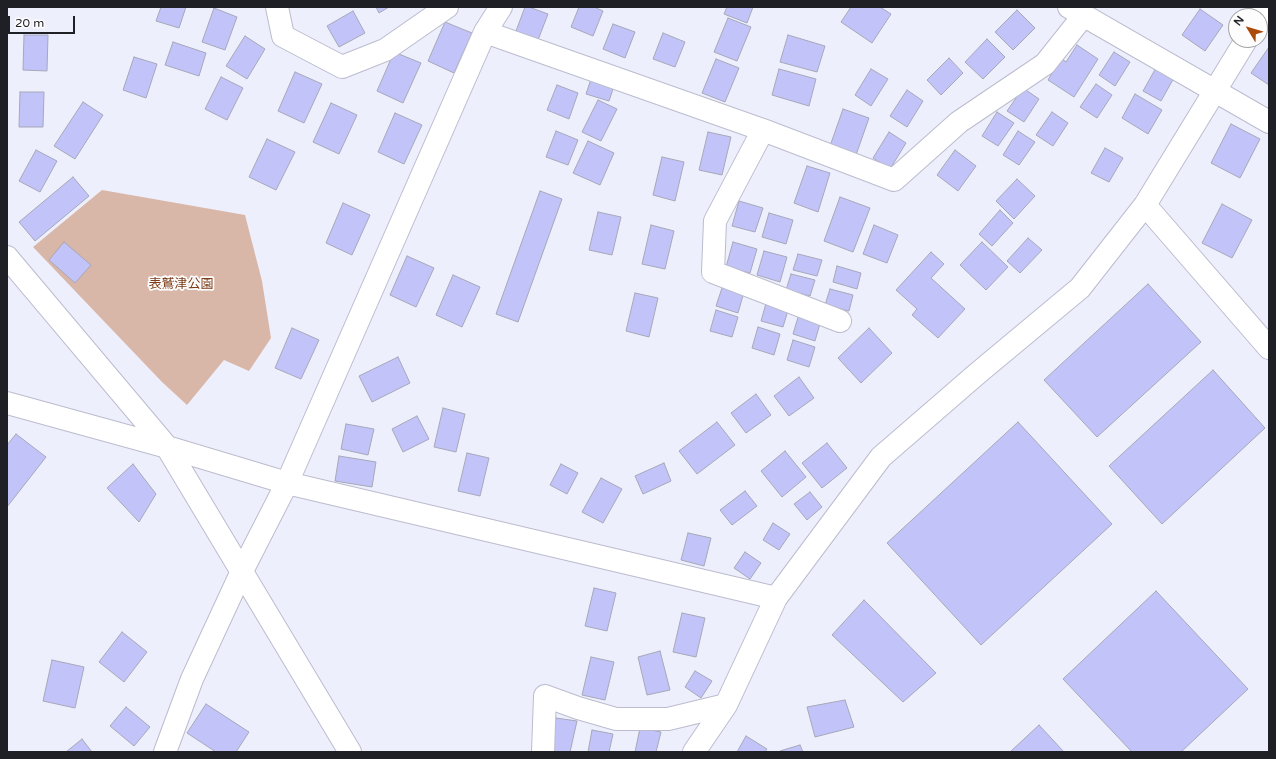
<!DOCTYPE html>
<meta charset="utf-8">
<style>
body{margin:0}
#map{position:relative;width:1276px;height:759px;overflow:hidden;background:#eeeffd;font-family:"Varela Round",sans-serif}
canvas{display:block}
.frame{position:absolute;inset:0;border:8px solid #1f1f26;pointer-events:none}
.north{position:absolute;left:1228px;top:8px;width:40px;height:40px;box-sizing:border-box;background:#fdfdfd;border:1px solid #a4a4a7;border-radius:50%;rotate:308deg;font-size:11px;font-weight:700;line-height:16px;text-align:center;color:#1f1f26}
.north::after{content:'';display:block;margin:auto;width:14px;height:18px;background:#ac4a09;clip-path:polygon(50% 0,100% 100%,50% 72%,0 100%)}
.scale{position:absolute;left:8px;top:16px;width:67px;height:18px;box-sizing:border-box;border:2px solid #1f1f26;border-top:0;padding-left:5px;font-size:12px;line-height:14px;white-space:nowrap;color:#1f1f26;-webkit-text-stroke:3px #fdfdfd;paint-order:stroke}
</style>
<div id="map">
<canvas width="1276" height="759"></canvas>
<div class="frame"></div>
<div class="north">N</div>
<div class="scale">20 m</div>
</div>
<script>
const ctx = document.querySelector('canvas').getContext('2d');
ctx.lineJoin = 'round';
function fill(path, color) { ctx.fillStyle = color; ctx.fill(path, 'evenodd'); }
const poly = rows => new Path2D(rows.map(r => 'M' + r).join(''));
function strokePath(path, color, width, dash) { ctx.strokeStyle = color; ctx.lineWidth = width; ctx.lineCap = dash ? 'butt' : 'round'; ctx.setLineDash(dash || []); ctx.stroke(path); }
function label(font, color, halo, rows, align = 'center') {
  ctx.font = font + ' "Varela Round","Noto Sans JP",sans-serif'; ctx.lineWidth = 3.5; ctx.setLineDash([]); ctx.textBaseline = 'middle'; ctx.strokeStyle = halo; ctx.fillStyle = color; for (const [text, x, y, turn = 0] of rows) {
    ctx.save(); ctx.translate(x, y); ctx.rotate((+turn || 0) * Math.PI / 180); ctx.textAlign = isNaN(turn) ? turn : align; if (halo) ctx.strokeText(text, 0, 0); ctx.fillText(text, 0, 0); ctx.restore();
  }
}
fill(poly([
 [102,190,245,215,262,281,271,338,249,371,224,360,187,405,162,382,33,247]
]), '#d9b7a8');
const building = poly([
 [161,7,186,7,179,28,156,21,161,7],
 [376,7,389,7,379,13,376,7],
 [525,7,529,7,548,14,538,40,516,31,525,7],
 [579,7,594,7,603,11,593,36,571,27,579,7],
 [727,7,753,7,747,23,724,14,727,7],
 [851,7,880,7,891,14,872,43,841,22,851,7],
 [214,8,237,17,225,50,202,42,214,8],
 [1200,9,1223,25,1205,51,1182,35,1200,9],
 [1017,10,1035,28,1013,50,995,32,1017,10],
 [353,11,365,33,339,47,327,26,353,11],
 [728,18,751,27,737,61,714,52,728,18],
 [445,22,472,33,454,73,428,61,445,22],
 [613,24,635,32,625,58,603,49,613,24],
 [663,33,685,42,675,67,653,59,663,33],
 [24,35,48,35,47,71,23,70,24,35],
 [788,35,825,46,817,72,780,62,788,35],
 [245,36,265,49,247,79,226,66,245,36],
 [987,39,1005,57,983,79,965,62,987,39],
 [173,42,206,53,199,76,165,65,173,42],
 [1077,45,1098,59,1074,97,1048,80,1061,58,1066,62,1077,45],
 [1269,47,1269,85,1251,73,1269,47],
 [394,52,421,63,403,103,377,91,394,52],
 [1114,52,1130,62,1115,86,1099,75,1114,52],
 [134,57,157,64,146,98,123,90,134,57],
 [949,58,963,73,941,95,927,80,949,58],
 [716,59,739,68,725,102,702,93,716,59],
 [1157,66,1175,76,1161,101,1143,91,1157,66],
 [779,69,816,79,809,106,772,95,779,69],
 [871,69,888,79,871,106,855,95,871,69],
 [295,72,322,84,304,123,278,111,295,72],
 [221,77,243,88,227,120,205,109,221,77],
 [591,79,614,86,609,101,586,94,591,79],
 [1096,84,1112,95,1097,118,1080,107,1096,84],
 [557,85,578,93,569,119,547,110,557,85],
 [1023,88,1039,99,1024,122,1007,111,1023,88],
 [907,90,923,101,907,127,890,116,907,90],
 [20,92,44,92,43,127,19,127,20,92],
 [1135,94,1162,110,1148,134,1122,118,1135,94],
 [598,100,617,109,601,141,582,132,598,100],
 [83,102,103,115,75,159,54,146,83,102],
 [331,103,357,115,339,154,313,142,331,103],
 [843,109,869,118,856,155,830,146,843,109],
 [997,112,1014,123,998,146,982,136,997,112],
 [1052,112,1068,123,1053,146,1036,135,1052,112],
 [395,113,422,125,404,164,378,152,395,113],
 [1231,124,1260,139,1240,178,1211,163,1231,124],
 [556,131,578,140,568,165,546,157,556,131],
 [1018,131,1035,142,1019,165,1003,155,1018,131],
 [708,132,731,137,722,175,699,170,708,132],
 [889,132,906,143,890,169,873,158,889,132],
 [267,139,295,152,276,190,249,177,267,139],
 [588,141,614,153,600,185,573,173,588,141],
 [1105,148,1123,158,1109,182,1091,173,1105,148],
 [36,150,57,161,40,192,19,181,36,150],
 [955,150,976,166,958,191,937,175,955,150],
 [662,157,684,162,675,201,653,195,662,157],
 [807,166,830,173,818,212,794,203,807,166],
 [73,177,89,196,35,241,19,222,73,177],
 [1017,179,1035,196,1014,219,996,201,1017,179],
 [540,191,562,199,518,322,496,314,540,191],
 [840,197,870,208,853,252,824,241,840,197],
 [739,201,763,208,755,232,732,226,739,201],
 [343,203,370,215,352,255,326,243,343,203],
 [1222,204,1252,220,1232,258,1202,243,1222,204],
 [1000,210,1013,223,992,246,979,234,1000,210],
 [598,212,621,217,612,255,589,250,598,212],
 [769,213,793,220,786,244,762,237,769,213],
 [651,225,674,231,665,269,642,264,651,225],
 [874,225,898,235,887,263,863,254,874,225],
 [1028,238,1042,250,1020,273,1007,261,1028,238],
 [64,242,91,265,75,283,49,260,64,242],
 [733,242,757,249,750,273,726,267,733,242],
 [982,242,1008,267,986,290,960,265,982,242],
 [764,251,787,257,780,282,757,275,764,251],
 [931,252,944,264,931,278,965,309,938,338,912,315,917,309,896,290,931,252],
 [798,254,822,260,817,276,793,270,798,254],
 [407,256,434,268,416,307,390,295,407,256],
 [837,266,861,273,857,289,833,282,837,266],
 [791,274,815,280,810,296,786,290,791,274],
 [453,275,480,287,462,327,436,315,453,275],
 [1148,284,1201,342,1097,437,1044,380,1148,284],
 [723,285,744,292,738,313,716,306,723,285],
 [830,289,853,295,849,311,825,305,830,289],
 [635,293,658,298,649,337,626,331,635,293],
 [767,300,789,307,783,327,761,321,767,300],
 [716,310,738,317,732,337,710,331,716,310],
 [799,314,821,320,815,341,793,334,799,314],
 [758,327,780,334,774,355,752,348,758,327],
 [292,328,319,340,301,379,275,368,292,328],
 [869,328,892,353,861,383,838,358,869,328],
 [793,340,815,347,809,367,787,360,793,340],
 [398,357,410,383,372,402,359,376,398,357],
 [1213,370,1265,428,1162,524,1109,466,1213,370],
 [799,377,814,398,789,416,774,396,799,377],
 [756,394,771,415,746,433,731,413,756,394],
 [443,408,465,414,456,452,434,447,443,408],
 [417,416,429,439,403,452,392,429,417,416],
 [717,422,735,445,697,474,679,451,717,422],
 [1018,422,1112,524,981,645,887,543,1018,422],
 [346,424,374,429,368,455,341,449,346,424],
 [16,434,46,457,7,507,7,445,16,434],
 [827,443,847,468,822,488,802,463,827,443],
 [785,451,806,477,782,497,761,471,785,451],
 [467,453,489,458,480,496,458,491,467,453],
 [339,456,376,462,372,487,335,481,339,456],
 [664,463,671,481,643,494,635,476,664,463],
 [133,464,156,494,139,522,107,488,133,464],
 [561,464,578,473,567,494,550,485,561,464],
 [601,478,622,489,603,523,582,512,601,478],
 [745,491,757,506,732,525,720,510,745,491],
 [810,492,822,507,807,520,794,504,810,492],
 [773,523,790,534,779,550,763,540,773,523],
 [688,533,711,538,704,566,681,560,688,533],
 [745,552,761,563,750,579,734,568,745,552],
 [594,588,616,593,607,631,585,626,594,588],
 [1156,591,1248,689,1181,752,1132,752,1063,679,1156,591],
 [864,600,936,673,903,702,832,635,864,600],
 [682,613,705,618,696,657,673,652,682,613],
 [122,632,147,652,124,682,99,662,122,632],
 [660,651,670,690,647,695,638,657,660,651],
 [591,657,614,662,605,700,582,695,591,657],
 [52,660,84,667,75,708,43,701,52,660],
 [695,671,712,681,701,698,685,687,695,671],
 [845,700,854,727,815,737,807,707,845,700],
 [206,704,249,732,236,752,216,752,187,733,206,704],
 [126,707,150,727,134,746,110,726,126,707],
 [556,718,577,721,570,752,550,752,556,718],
 [1039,725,1064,752,1010,752,1039,725],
 [640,728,661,732,656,752,635,752,640,728],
 [592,730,613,734,609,752,588,752,592,730],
 [746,736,767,749,765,752,737,752,746,736],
 [82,739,92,752,66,752,82,739],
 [800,745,803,752,781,752,780,751,800,745]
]);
fill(building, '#c2c4f9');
strokePath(building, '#a6a7b8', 1);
const minor = poly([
 [277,7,283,36,342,67,385,50,447,7],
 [1069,7,1269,122],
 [1260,17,1266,7],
 [485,32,763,130,894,180,959,122,1045,64,1084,15],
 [763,130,715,221,713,272,840,321],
 [1145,205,1269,348],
 [7,257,167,447,350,752],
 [7,403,167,447,287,483,776,598],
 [165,752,192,679,242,571,287,483,485,32,501,7],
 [543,752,545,696,578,708,616,719,668,719,726,705],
 [694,752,726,705,776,598,881,457,978,373,1080,288,1145,205,1246,40]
]);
strokePath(minor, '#bbbcce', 24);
strokePath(minor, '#fff', 22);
label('13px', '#7d3b16', '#fdfdfd', [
 ["表鷲津公園",181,285]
]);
</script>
